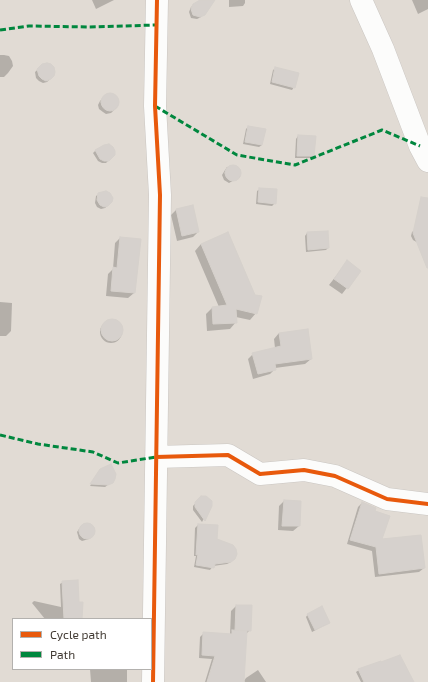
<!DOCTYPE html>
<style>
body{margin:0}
#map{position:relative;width:428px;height:682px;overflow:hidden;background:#eeeae6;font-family:"Exo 2",sans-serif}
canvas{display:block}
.legend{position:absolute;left:12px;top:618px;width:140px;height:52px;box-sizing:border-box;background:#fff;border:1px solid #b3b1ae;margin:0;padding:5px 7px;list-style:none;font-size:12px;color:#423b34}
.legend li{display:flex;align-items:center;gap:8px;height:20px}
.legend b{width:20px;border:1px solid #b3b1ae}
</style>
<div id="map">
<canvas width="428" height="682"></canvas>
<ul class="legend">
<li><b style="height:5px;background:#e8590c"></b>Cycle path</li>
<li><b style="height:5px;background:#00873e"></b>Path</li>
</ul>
</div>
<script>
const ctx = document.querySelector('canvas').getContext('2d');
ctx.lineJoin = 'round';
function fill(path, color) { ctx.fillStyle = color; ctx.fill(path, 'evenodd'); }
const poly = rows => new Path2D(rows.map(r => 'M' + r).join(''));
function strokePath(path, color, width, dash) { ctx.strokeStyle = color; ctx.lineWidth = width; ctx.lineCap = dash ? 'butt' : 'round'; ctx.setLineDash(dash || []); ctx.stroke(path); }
fill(poly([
 [0,0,428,0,428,682,0,682],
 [13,619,151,619,151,669,13,669]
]), '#e1dbd4');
fill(poly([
 [92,0,114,0,96,9],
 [203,0,214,0,201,17,197,19,191,18,189,12,191,7],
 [229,0,245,0,245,3,243,6,229,7],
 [412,0,428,0,428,9,418,14],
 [0,55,4,55,9,56,12,61,13,66,8,73,4,77,0,77],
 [43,65,53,76,47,82,43,83,39,81,36,78,35,72],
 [276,68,294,87,292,90,270,84,273,70],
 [110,94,117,98,118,103,117,107,111,113,106,114,103,112,99,109,98,105,100,101,106,95],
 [248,127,262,145,259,147,243,144,246,129],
 [298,136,313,156,311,158,295,158,296,139],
 [96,150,114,155,106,163,102,163,98,161,93,153],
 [236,166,239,169,240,177,229,183,224,180,222,175,225,170,227,167],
 [260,189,275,203,272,206,256,204,257,191],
 [99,194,111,202,105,208,101,209,97,207,95,203,96,196],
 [192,206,198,232,193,237,177,241,171,215,176,210],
 [428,228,428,238,420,244,413,240,411,236,412,232,415,230],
 [327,232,328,248,326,250,306,252,305,236,307,233],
 [120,238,134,293,128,298,106,296,108,274,113,269,115,243],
 [201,244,256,313,250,320,236,317,236,322,230,329,207,331,206,314,212,308,219,307,195,251],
 [347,262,360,271,342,294,329,285],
 [0,302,12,303,11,331,6,336,0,336],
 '100 332a11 11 0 1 1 22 0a11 11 0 1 1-22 0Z',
 [279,333,311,359,305,364,275,368,275,369,270,374,253,379,248,359,253,354,275,348,274,339],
 [101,470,112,482,105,487,90,486],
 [201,497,211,506,202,522,193,510,193,506],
 [284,501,299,526,293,531,278,530,279,506],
 [362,503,374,511,381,540,424,568,419,572,375,577,372,551,347,544,358,507],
 [85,524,92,526,94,533,89,539,82,541,79,539,77,532,81,526],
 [198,525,216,526,216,539,231,562,227,564,213,566,210,570,194,567,196,556,194,556,195,528],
 [63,582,78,603,81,619,45,619,32,603,34,601,61,607,60,584],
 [236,606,250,630,246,634,233,682,205,682,212,659,199,658,200,637,204,633,230,635,231,611],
 [308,614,329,623,312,632,306,617],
 [90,669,127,669,127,682,91,682],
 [258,670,266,682,245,682,244,681,246,678],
 [359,670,413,682,361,682,356,672]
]), '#0003');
const building = poly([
 [200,0,215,0,205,15,200,17,193,15,191,9,193,4,200,0],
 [47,63,51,64,54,67,55,72,54,76,51,79,46,81,42,79,39,76,37,69,42,64,47,63],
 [275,67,299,73,295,88,272,82,275,67],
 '101 102a9 9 0 1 1 18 0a9 9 0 1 1-18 0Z',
 [248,126,266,129,262,145,245,142,248,126],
 [298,135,316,136,314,156,297,156,298,135],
 [109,144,113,147,115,151,115,155,109,161,104,161,100,159,95,150,104,145,109,144],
 '225 173a8 8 0 1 1 16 0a8 8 0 1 1-16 0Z',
 [259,188,277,189,276,204,258,202,259,188],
 [106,191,110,193,113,198,112,202,108,206,104,207,100,205,97,200,98,193,106,191],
 [421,197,428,198,428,268,427,268,413,233,421,197],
 [193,205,199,232,182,236,176,209,193,205],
 [328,231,329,248,308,250,307,232,328,231],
 [228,232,255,295,262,296,257,314,236,309,237,323,213,324,212,307,227,305,201,244,228,232],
 [120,237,141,239,135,293,111,291,113,267,117,268,120,237],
 [347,260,361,271,348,289,334,279,347,260],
 '101 330a11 11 0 1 1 22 0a11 11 0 1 1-22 0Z',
 [308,329,312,359,275,364,276,370,258,374,252,353,281,346,279,333,308,329],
 [111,464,116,474,115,479,113,483,108,485,90,484,100,469,111,464],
 [201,496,206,496,212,501,212,506,205,521,195,507,195,502,201,496],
 [284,500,301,501,300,526,282,526,284,500],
 [362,502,376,508,375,511,390,516,382,539,421,535,425,568,379,574,376,547,350,540,362,502],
 '79 531a8 8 0 1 1 16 0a8 8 0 1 1-16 0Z',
 [198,524,218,525,217,539,233,545,236,549,237,554,235,559,231,562,215,564,214,568,196,565,198,554,196,555,198,524],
 [78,580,79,602,83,602,82,619,64,619,62,581,78,580],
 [236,605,252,605,251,631,235,630,236,605],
 [322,606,330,623,315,630,307,614,322,606],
 [232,630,247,631,244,682,207,682,215,656,202,655,203,632,232,634,232,630],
 [400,655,414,682,364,682,358,669,381,661,381,662,400,655]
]);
fill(building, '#d6d1cd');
strokePath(building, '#d6d1cc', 1);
const minor = poly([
 [361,0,383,49,420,146,428,161],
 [156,457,228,455,260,474,304,470,335,476,387,499,428,504],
 [153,682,160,195,155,106,157,0]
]);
strokePath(minor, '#cac6c2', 23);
strokePath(minor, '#fcfcfb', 22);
strokePath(poly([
 [0,30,29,26,89,27,156,25],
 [155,106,237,155,295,165,382,130,420,146],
 [0,435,38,444,93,452,118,463,156,457]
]), '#00873e', 3, [6, 3]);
strokePath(poly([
 [156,457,228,455,260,474,304,470,335,476,387,499,428,504],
 [153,682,160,195,155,106,157,0]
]), '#e8590c', 4);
</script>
